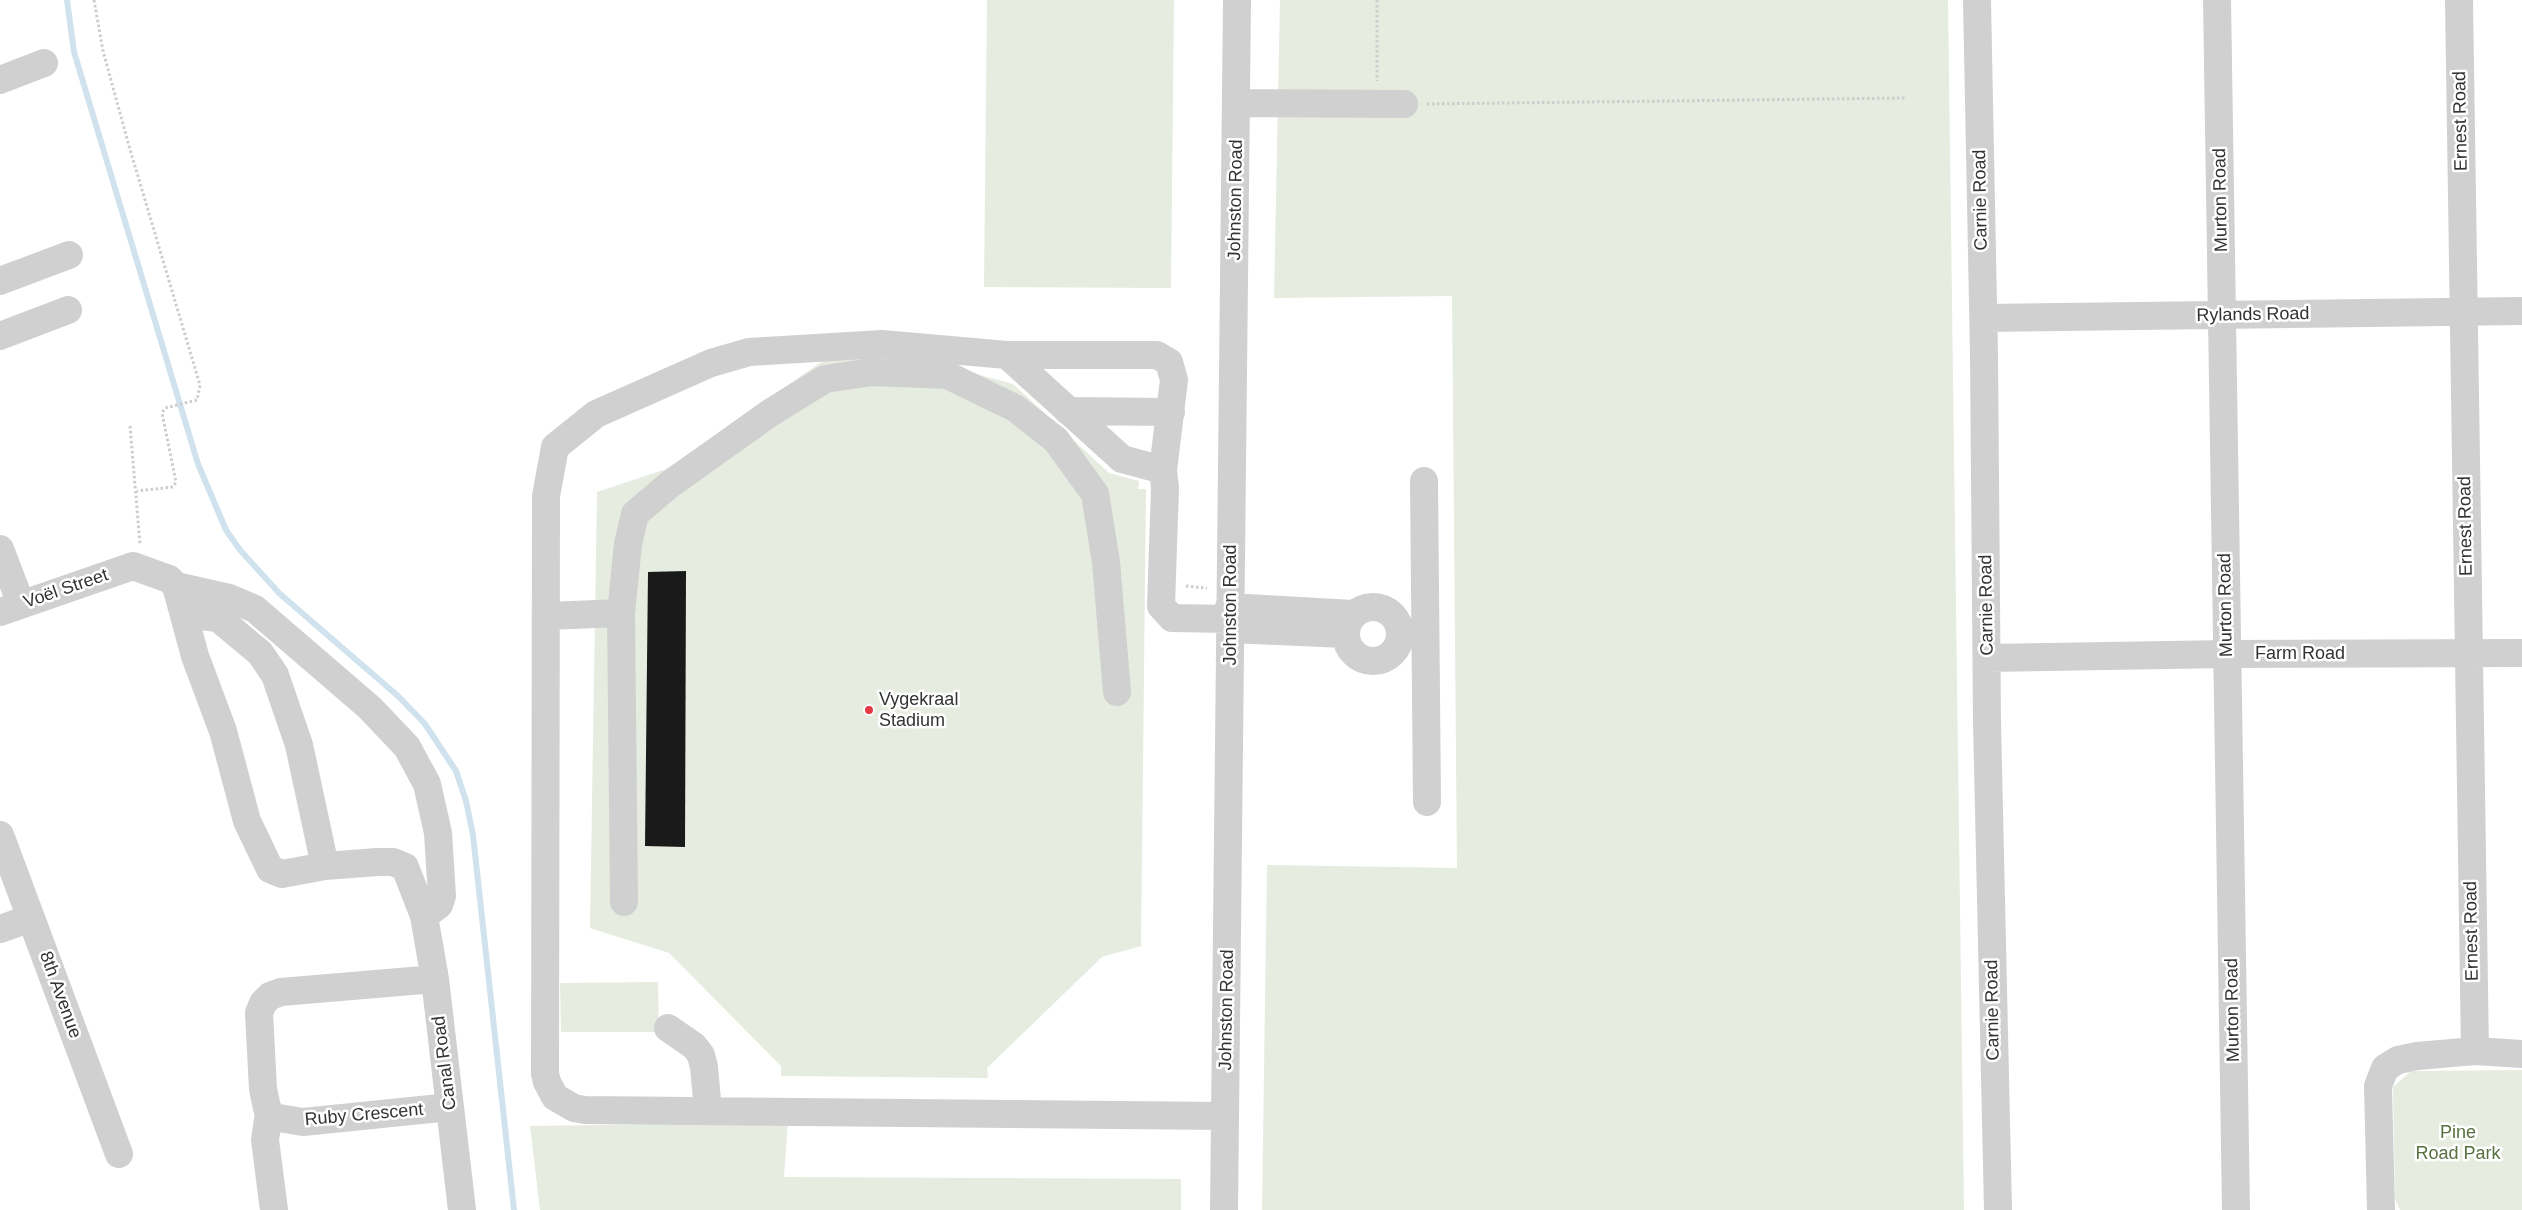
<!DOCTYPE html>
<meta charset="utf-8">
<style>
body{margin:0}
canvas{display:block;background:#fff}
</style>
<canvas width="2522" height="1210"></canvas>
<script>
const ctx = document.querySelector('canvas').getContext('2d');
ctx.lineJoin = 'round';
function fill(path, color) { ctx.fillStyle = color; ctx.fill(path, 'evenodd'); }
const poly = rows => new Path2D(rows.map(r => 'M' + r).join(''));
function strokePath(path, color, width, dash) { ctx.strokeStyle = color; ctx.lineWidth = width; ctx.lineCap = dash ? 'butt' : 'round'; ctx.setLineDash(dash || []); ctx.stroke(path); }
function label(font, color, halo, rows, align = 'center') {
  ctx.font = font + ' Helvetica,sans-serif'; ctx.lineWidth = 5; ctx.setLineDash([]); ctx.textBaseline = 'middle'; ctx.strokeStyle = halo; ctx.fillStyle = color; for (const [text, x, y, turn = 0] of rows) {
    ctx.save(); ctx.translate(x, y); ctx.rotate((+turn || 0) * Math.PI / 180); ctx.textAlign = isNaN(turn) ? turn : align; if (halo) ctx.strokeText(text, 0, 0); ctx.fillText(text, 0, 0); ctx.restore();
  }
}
fill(poly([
 [987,0,1174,0,1171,288,984,287],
 [1280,0,1948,0,1964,1210,1262,1210,1267,865,1457,868,1452,296,1274,298],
 [830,356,936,363,1013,384,1109,473,1139,481,1138,489,1146,489,1141,946,1102,957,987,1068,988,1078,781,1076,781,1066,669,953,590,928,597,492,666,469],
 [658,982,659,1032,561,1032,560,983],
 [2522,1070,2522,1210,2400,1210,2395,1199,2393,1087,2411,1071],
 [788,1122,784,1177,1181,1179,1181,1210,540,1210,530,1126]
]), '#e6ecdf');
strokePath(poly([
 [67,0,74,52,198,464,226,530,240,550,280,594,398,696,425,724,456,771,466,801,473,835,514,1210]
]), '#cfe2ee', 6);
fill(poly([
 [686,571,685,847,645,846,648,572]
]), '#1a1a1a');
strokePath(poly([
 [94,0,103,51,129,146,200,385,197,400,165,408,162,413,176,482,173,487,137,491],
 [1377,0,1377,81],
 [1427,104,1905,98],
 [130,426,140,544],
 [1186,586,1207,588]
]), '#cdcdcd', 3, [2.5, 2.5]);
strokePath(poly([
 [1977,0,1984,355,1987,721,1998,1210],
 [2217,0,2236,1210],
 [2459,0,2475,1051],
 [0,80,44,63],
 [1237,103,1404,104],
 [0,281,69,255],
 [1984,318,2522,311],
 [0,336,68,310],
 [1007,355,1122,459,1163,470],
 [1068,411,1171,412],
 [1424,481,1427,802],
 [0,549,21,604],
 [176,586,229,598,255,609,370,708,407,747,427,784,438,833,442,896,439,905,424,916],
 '1346 634a27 27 0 1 1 54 0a27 27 0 1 1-54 0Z',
 [1229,607,1353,614],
 [0,612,133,566,169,579,176,586,195,656,223,731,247,821,270,869,282,874,325,866,377,862,393,862,405,867,424,916,435,979,462,1210],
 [184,614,218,618,260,653,275,675,299,745,325,866],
 [548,616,621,613],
 [1231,629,1345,634],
 [1987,658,2227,654,2522,653],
 [0,835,119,1154],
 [624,902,621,613,628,544,635,514,669,485,770,413,825,379,872,372,947,375,1015,408,1056,440,1095,494,1106,562,1117,692],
 [0,929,31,918],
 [435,979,281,992,270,996,263,1003,259,1013,263,1089,267,1108,273,1117,303,1122,450,1107],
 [668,1028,694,1046,701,1055,704,1067,708,1111],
 [269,1113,265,1140,274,1210],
 [1225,1116,585,1110,574,1108,555,1097,547,1082,545,1074,546,496,555,447,596,414,711,363,749,352,882,344,1007,355,1157,355,1169,362,1174,380,1163,470,1165,488,1161,606,1172,618,1230,619],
 [1224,1210,1237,0],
 [2381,1210,2378,1086,2385,1068,2398,1060,2417,1056,2475,1051,2522,1054]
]), '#d0d0d0', 28);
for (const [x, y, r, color] of [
 [869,710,5,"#e63946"]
]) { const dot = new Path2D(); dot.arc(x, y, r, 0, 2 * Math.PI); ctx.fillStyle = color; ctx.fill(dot); strokePath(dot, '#fff', 2); }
label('18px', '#333', '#fff', [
 ["Ernest Road",2461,121,-91],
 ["Johnston Road",1236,200,-89],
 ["Carnie Road",1981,200,-91],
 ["Murton Road",2221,200,-91],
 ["Rylands Road",2253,315,-1],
 ["Ernest Road",2466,526,-91],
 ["Voël Street",66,589,-19],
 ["Johnston Road",1231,605,-90],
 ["Carnie Road",1987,605,-91],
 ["Murton Road",2226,605,-91],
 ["Farm Road",2300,654],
 ["Ernest Road",2472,931,-91],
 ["8th Avenue",60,995,70],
 ["Johnston Road",1227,1010,-89],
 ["Carnie Road",1993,1010,-91],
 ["Murton Road",2233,1010,-91],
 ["Canal Road",445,1063,-97],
 ["Ruby Crescent",364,1115,-5]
]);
label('18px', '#333', '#fff', [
 ["Vygekraal",879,700],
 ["Stadium",879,721]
], 'left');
label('18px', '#56703f', '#fff', [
 ["Pine",2458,1133],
 ["Road Park",2458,1154]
]);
</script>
